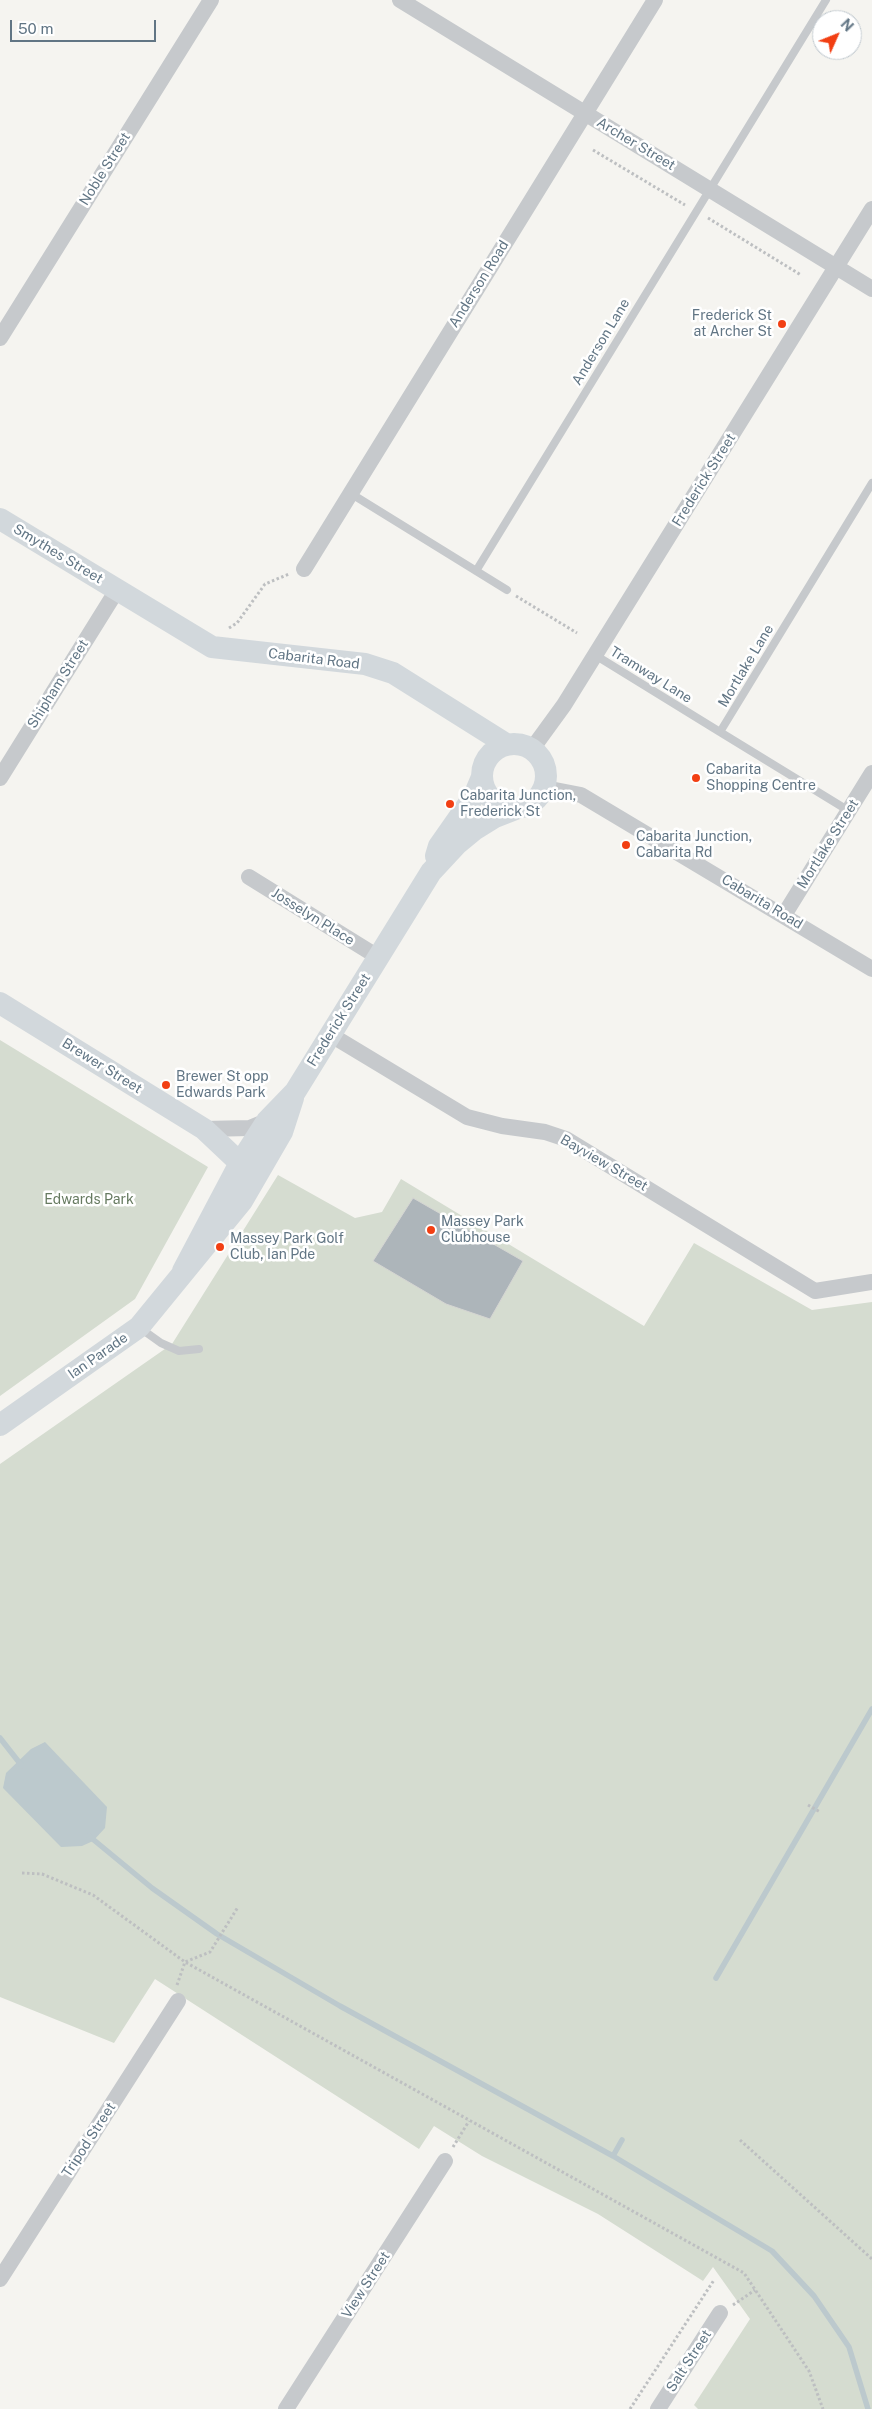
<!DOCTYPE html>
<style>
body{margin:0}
#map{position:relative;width:872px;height:2409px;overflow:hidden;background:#f5f4f0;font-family:"Public Sans",sans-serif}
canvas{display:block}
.north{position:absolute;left:812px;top:10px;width:50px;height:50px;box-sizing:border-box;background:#fff;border:1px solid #c0c8ce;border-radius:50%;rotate:46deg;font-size:14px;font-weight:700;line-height:20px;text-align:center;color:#617584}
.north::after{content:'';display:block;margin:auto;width:18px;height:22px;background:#f23f13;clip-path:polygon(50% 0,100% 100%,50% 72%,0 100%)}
.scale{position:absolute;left:10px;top:20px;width:146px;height:22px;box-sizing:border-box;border:2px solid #617584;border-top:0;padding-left:6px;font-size:15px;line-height:18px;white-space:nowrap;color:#617584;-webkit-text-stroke:4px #fff;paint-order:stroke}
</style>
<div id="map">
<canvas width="872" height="2409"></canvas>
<div class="north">N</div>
<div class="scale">50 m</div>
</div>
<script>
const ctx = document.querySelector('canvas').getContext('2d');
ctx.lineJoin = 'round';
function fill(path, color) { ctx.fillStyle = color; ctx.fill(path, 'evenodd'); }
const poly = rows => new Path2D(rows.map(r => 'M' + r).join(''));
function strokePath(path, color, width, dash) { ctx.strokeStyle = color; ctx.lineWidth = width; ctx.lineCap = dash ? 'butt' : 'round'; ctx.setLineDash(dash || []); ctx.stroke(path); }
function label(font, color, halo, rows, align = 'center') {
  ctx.font = font + ' "Public Sans",sans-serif'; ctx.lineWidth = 5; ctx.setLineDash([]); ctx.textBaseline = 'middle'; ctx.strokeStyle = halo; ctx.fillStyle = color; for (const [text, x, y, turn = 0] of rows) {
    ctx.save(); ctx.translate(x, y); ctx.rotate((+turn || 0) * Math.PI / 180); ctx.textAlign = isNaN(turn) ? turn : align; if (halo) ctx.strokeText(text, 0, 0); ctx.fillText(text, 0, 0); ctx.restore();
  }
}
fill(poly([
 [0,1040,208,1167,135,1299,0,1396],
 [278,1175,355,1218,382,1212,401,1179,644,1326,694,1243,812,1310,872,1302,872,2409,698,2409,694,2405,750,2319,713,2267,703,2281,598,2214,482,2156,434,2126,419,2149,155,1979,114,2043,0,1997,0,1464,172,1344]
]), '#d5dcd0');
fill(poly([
 [45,1742,107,1807,105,1828,93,1841,82,1846,61,1847,3,1788,6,1773,31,1749]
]), '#bcc9cd');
strokePath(poly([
 [0,1738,22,1766],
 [89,1836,152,1888,217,1934,340,2006,613,2156,772,2251,814,2296,849,2347,868,2409],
 [716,1978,872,1709],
 [613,2156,622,2140]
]), '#bcc9cd', 5.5);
const building = poly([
 [413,1198,523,1261,490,1319,446,1304,373,1261,413,1198]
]);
fill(building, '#adb5ba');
strokePath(building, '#d5d5d3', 1);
strokePath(poly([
 [593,150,685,205],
 [708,218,801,275],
 [516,596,577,633],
 [229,628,237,623,265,584,289,574],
 [808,1805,820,1812],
 [22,1873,42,1874,93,1895,185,1962,744,2273,809,2371,823,2409],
 [177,1985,185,1962,210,1952,238,1907],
 [740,2140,872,2259],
 [453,2147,469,2121],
 [733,2305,755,2290],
 [630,2409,714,2280]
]), '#bdbfc1', 3, [2.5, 2.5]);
strokePath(poly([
 [350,493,507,590],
 [476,571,826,0],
 [595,655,720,732],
 [849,811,720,732,872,483],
 [140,1328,161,1343,179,1351,199,1349]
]), '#c6c9cc', 8);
strokePath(poly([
 [400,0,872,289],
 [0,338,211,0],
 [304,569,655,0],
 [532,749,564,705,872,209],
 [0,778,117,590],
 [545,788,581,795,872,969],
 [249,877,378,957],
 [784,915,872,773],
 [331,1035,467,1117,502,1126,545,1132,566,1139,815,1291,872,1282],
 [204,1129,250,1128,267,1121],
 [0,2279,178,2001],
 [286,2409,445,2161],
 [658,2409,720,2313]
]), '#c6c9cc', 16);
strokePath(poly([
 [0,519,212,647,365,664,393,673,506,744],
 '482 776a32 32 0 1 1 64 0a32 32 0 1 1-64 0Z',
 [436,856,439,846,474,796,482,777],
 [0,1003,204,1129,240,1163],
 [183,1271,240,1163,267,1121,295,1092,431,872,457,844,474,830,495,817,518,808],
 [0,1425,139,1327,242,1201,282,1132,293,1098]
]), '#d2d8dc', 22);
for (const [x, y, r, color] of [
 [782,324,5,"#f23f13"],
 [696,778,5,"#f23f13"],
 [450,804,5,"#f23f13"],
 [626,845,5,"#f23f13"],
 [166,1085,5,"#f23f13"],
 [431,1230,5,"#f23f13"],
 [220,1247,5,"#f23f13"]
]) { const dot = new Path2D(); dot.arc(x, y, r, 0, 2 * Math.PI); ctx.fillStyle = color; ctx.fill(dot); strokePath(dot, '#fff', 2); }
label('14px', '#617584', '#fff', [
 ["Archer Street",636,144,31],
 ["Noble Street",105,169,-58],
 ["Anderson Road",479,284,-58],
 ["Anderson Lane",601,342,-59],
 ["Frederick Street",704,480,-58],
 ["Smythes Street",58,554,31],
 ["Cabarita Road",314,659,7],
 ["Mortlake Lane",746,666,-59],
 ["Tramway Lane",651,675,32],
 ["Shipham Street",58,684,-58],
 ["Mortlake Street",828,844,-58],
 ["Cabarita Road",762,902,31],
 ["Josselyn Place",313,917,32],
 ["Frederick Street",339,1020,-58],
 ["Brewer Street",102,1066,32],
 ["Bayview Street",604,1163,30],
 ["Ian Parade",98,1356,-35],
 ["Tripod Street",89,2140,-57],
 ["View Street",366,2285,-57],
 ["Salt Street",689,2361,-57]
]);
label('14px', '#617584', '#fff', [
 ["Frederick St",772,316,"right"],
 ["at Archer St",772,332,"right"],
 ["Cabarita",706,770],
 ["Shopping Centre",706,786],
 ["Cabarita Junction,",460,796],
 ["Frederick St",460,812],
 ["Cabarita Junction,",636,837],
 ["Cabarita Rd",636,853],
 ["Brewer St opp",176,1077],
 ["Edwards Park",176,1093],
 ["Massey Park",441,1222],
 ["Clubhouse",441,1238],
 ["Massey Park Golf",230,1239],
 ["Club, Ian Pde",230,1255]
], 'left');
label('14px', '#667a60', '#fff', [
 ["Edwards Park",89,1200]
]);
</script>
